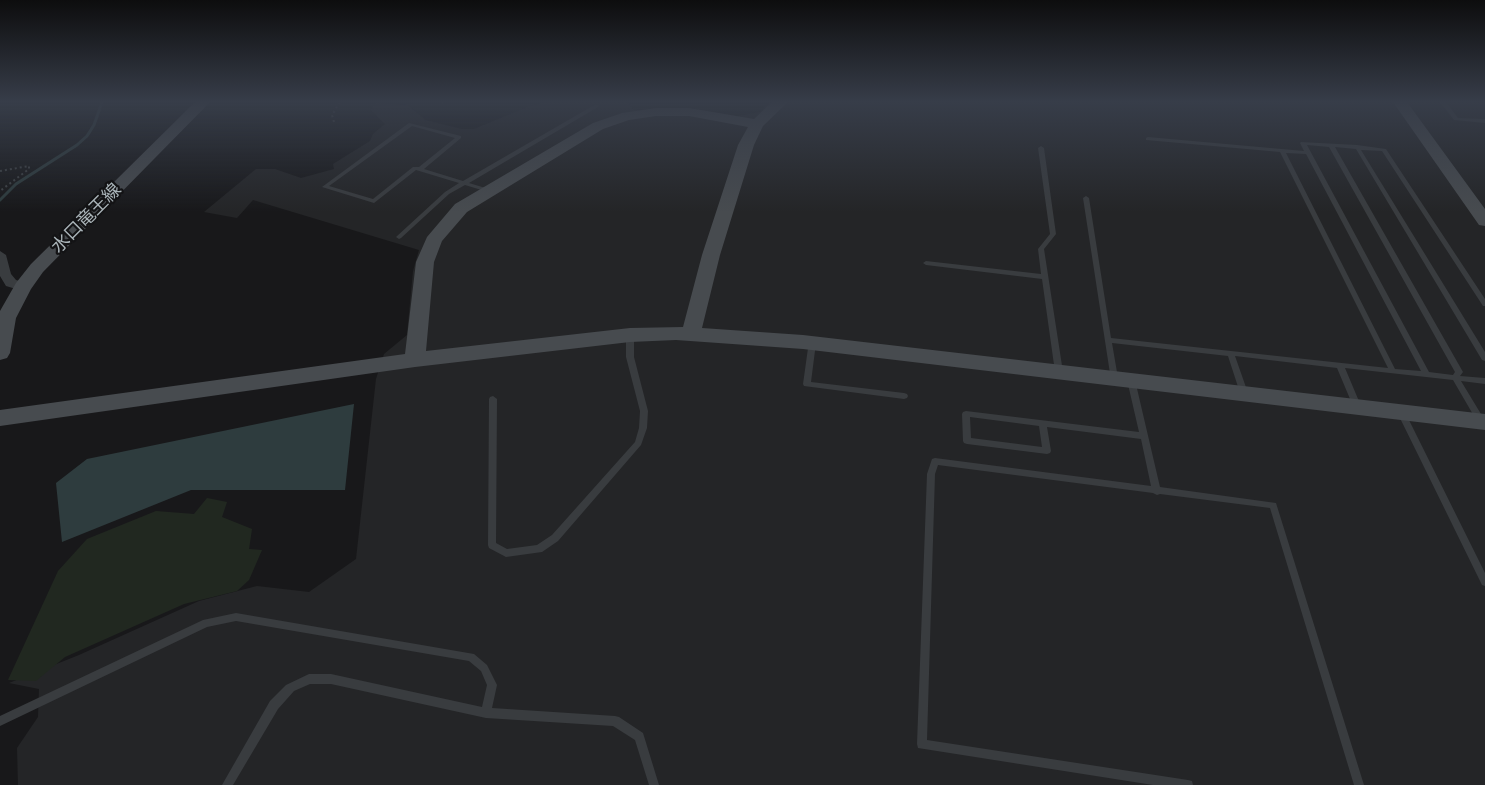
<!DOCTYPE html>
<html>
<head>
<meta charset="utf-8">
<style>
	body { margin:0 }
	canvas { display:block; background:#18181a }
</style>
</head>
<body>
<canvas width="1485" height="785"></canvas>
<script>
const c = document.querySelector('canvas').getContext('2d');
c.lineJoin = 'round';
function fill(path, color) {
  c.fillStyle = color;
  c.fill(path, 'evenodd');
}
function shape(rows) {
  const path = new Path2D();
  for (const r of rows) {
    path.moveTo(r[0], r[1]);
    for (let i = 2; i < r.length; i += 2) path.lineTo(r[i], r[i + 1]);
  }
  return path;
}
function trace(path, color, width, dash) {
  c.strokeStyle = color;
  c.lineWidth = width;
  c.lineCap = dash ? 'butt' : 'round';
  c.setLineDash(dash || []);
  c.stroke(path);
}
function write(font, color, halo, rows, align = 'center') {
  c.font = font + ' Barlow,"Noto Sans JP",sans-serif';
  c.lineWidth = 4.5;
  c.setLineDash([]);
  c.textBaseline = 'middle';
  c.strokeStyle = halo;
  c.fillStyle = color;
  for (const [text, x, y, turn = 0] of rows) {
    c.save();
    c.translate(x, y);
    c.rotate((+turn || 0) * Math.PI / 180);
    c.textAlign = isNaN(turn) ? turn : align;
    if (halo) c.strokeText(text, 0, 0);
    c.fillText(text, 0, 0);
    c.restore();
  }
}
const built = shape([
	[545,102,628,102,633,110,689,108,737,116,760,112,770,102,1485,102,1485,785,18,785,17,748,38,717,39,689,9,683,79,655,199,601,257,586,309,592,356,559,376,379,384,354,407,335,413,271,419,250,253,200,237,218,204,212,256,169,275,169,301,178,334,169,333,164,370,141,373,134,385,124,371,110,376,103,408,105,425,120,462,129,474,129,530,106]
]);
const green = shape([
	[207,498,227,502,222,517,252,529,249,549,262,550,249,580,237,591,184,604,65,657,36,681,8,680,58,571,87,539,156,511,194,514]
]);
const water = shape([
	[354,404,345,490,191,490,62,542,56,483,87,459]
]);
const stream = shape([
	[0,200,16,184,77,145,87,136,94,125,102,102]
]);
const path = shape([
	[441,102,443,103],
	[334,122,332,115,340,102],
	[0,171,29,166,29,169,0,191]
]);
const lane = shape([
	[1440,102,1446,102,1458,118,1485,119,1485,123,1454,120,1440,102],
	[596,104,599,106,598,107,469,183,492,190,492,192,488,192,465,185,449,194,401,238,399,239,396,237,445,192,459,183,416,170,374,203,322,187,409,123,461,136,461,138,424,169,463,181,596,104],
	[412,126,455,138,419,167,413,167,373,199,329,186,412,126],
	[1148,137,1304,151,1300,143,1301,142,1357,145,1386,149,1485,299,1485,306,1483,306,1382,151,1361,150,1485,352,1485,361,1482,360,1356,149,1335,147,1463,372,1460,376,1485,378,1485,384,1461,381,1484,419,1485,421,1484,423,1478,423,1453,380,1345,368,1361,406,1360,408,1357,409,1354,408,1353,406,1337,368,1235,356,1248,393,1244,396,1240,393,1228,356,1112,343,1118,378,1117,380,1111,380,1083,198,1086,196,1089,198,1111,338,1388,368,1280,152,1146,140,1146,138,1148,137],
	[1307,145,1329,147,1455,372,1453,375,1429,372,1307,145],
	[1286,153,1306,154,1421,371,1395,369,1286,153],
	[1041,146,1044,148,1056,234,1044,249,1063,372,1059,375,1055,372,1042,279,926,265,923,263,926,261,1041,274,1038,249,1050,234,1038,148,1041,146],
	[628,333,630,333,634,335,634,357,648,411,647,428,641,445,558,541,542,552,506,557,489,548,488,545,489,399,490,397,493,396,497,399,496,543,507,549,537,545,552,535,635,442,639,428,640,411,626,357,626,335,628,333],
	[809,341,815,341,816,343,811,382,904,393,907,394,908,396,907,398,904,399,804,386,803,384,809,341],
	[1131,377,1135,380,1160,487,1276,503,1364,785,1354,785,1270,508,1160,494,1157,495,1153,493,938,465,935,474,927,740,1188,780,1192,781,1193,785,1153,785,918,748,917,744,927,474,932,459,935,458,1151,486,1141,439,1047,427,1051,451,1050,453,1047,454,967,444,964,443,963,441,962,414,963,412,966,411,1139,432,1127,380,1131,377],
	[970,417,1039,426,1042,447,971,438,970,417],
	[1401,409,1404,410,1405,412,1485,573,1485,586,1482,585,1397,412,1398,410,1401,409],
	[236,613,474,654,487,665,497,685,492,708,615,716,619,717,643,733,659,785,649,785,635,740,613,726,486,718,331,684,310,684,294,691,278,709,233,785,222,785,270,701,286,685,309,674,331,674,482,707,487,685,481,671,469,661,236,621,207,627,0,726,0,716,203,620,236,613]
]);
const street = shape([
	[0,251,6,255,11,274,16,280,28,284,30,287,28,290,23,291,6,286,0,276,0,251]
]);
const secondary = shape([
	[195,102,210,102,43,272,31,289,16,318,10,353,7,358,0,360,0,311,16,283,31,264,195,102],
	[772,102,788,102,763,126,754,145,720,255,702,328,803,335,1485,414,1485,430,803,349,676,340,630,342,415,367,0,426,0,410,405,354,416,262,427,237,455,204,593,123,622,113,656,108,689,108,754,119,772,102],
	[656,116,689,116,748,127,738,145,702,255,683,327,630,328,426,351,434,262,442,241,467,212,603,129,629,120,656,116],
	[1393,102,1407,102,1485,209,1485,226,1479,225,1393,102]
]);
const streetNames = [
	["水口竜王線",86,218,-45]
];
fill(built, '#242527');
fill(green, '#212820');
fill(water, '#2e3c3e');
trace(stream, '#2e3c3e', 3);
trace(path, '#3f4346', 2, [2, 3]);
fill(lane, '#393c3f');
fill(street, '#393c3f');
fill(secondary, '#474b4f');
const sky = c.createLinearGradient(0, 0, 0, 212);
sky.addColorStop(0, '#0d0d0e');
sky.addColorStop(0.48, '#373d49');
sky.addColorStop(1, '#373d4900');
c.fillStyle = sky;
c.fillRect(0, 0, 1485, 212);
write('18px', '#aab4b9', '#131315', streetNames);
</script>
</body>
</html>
